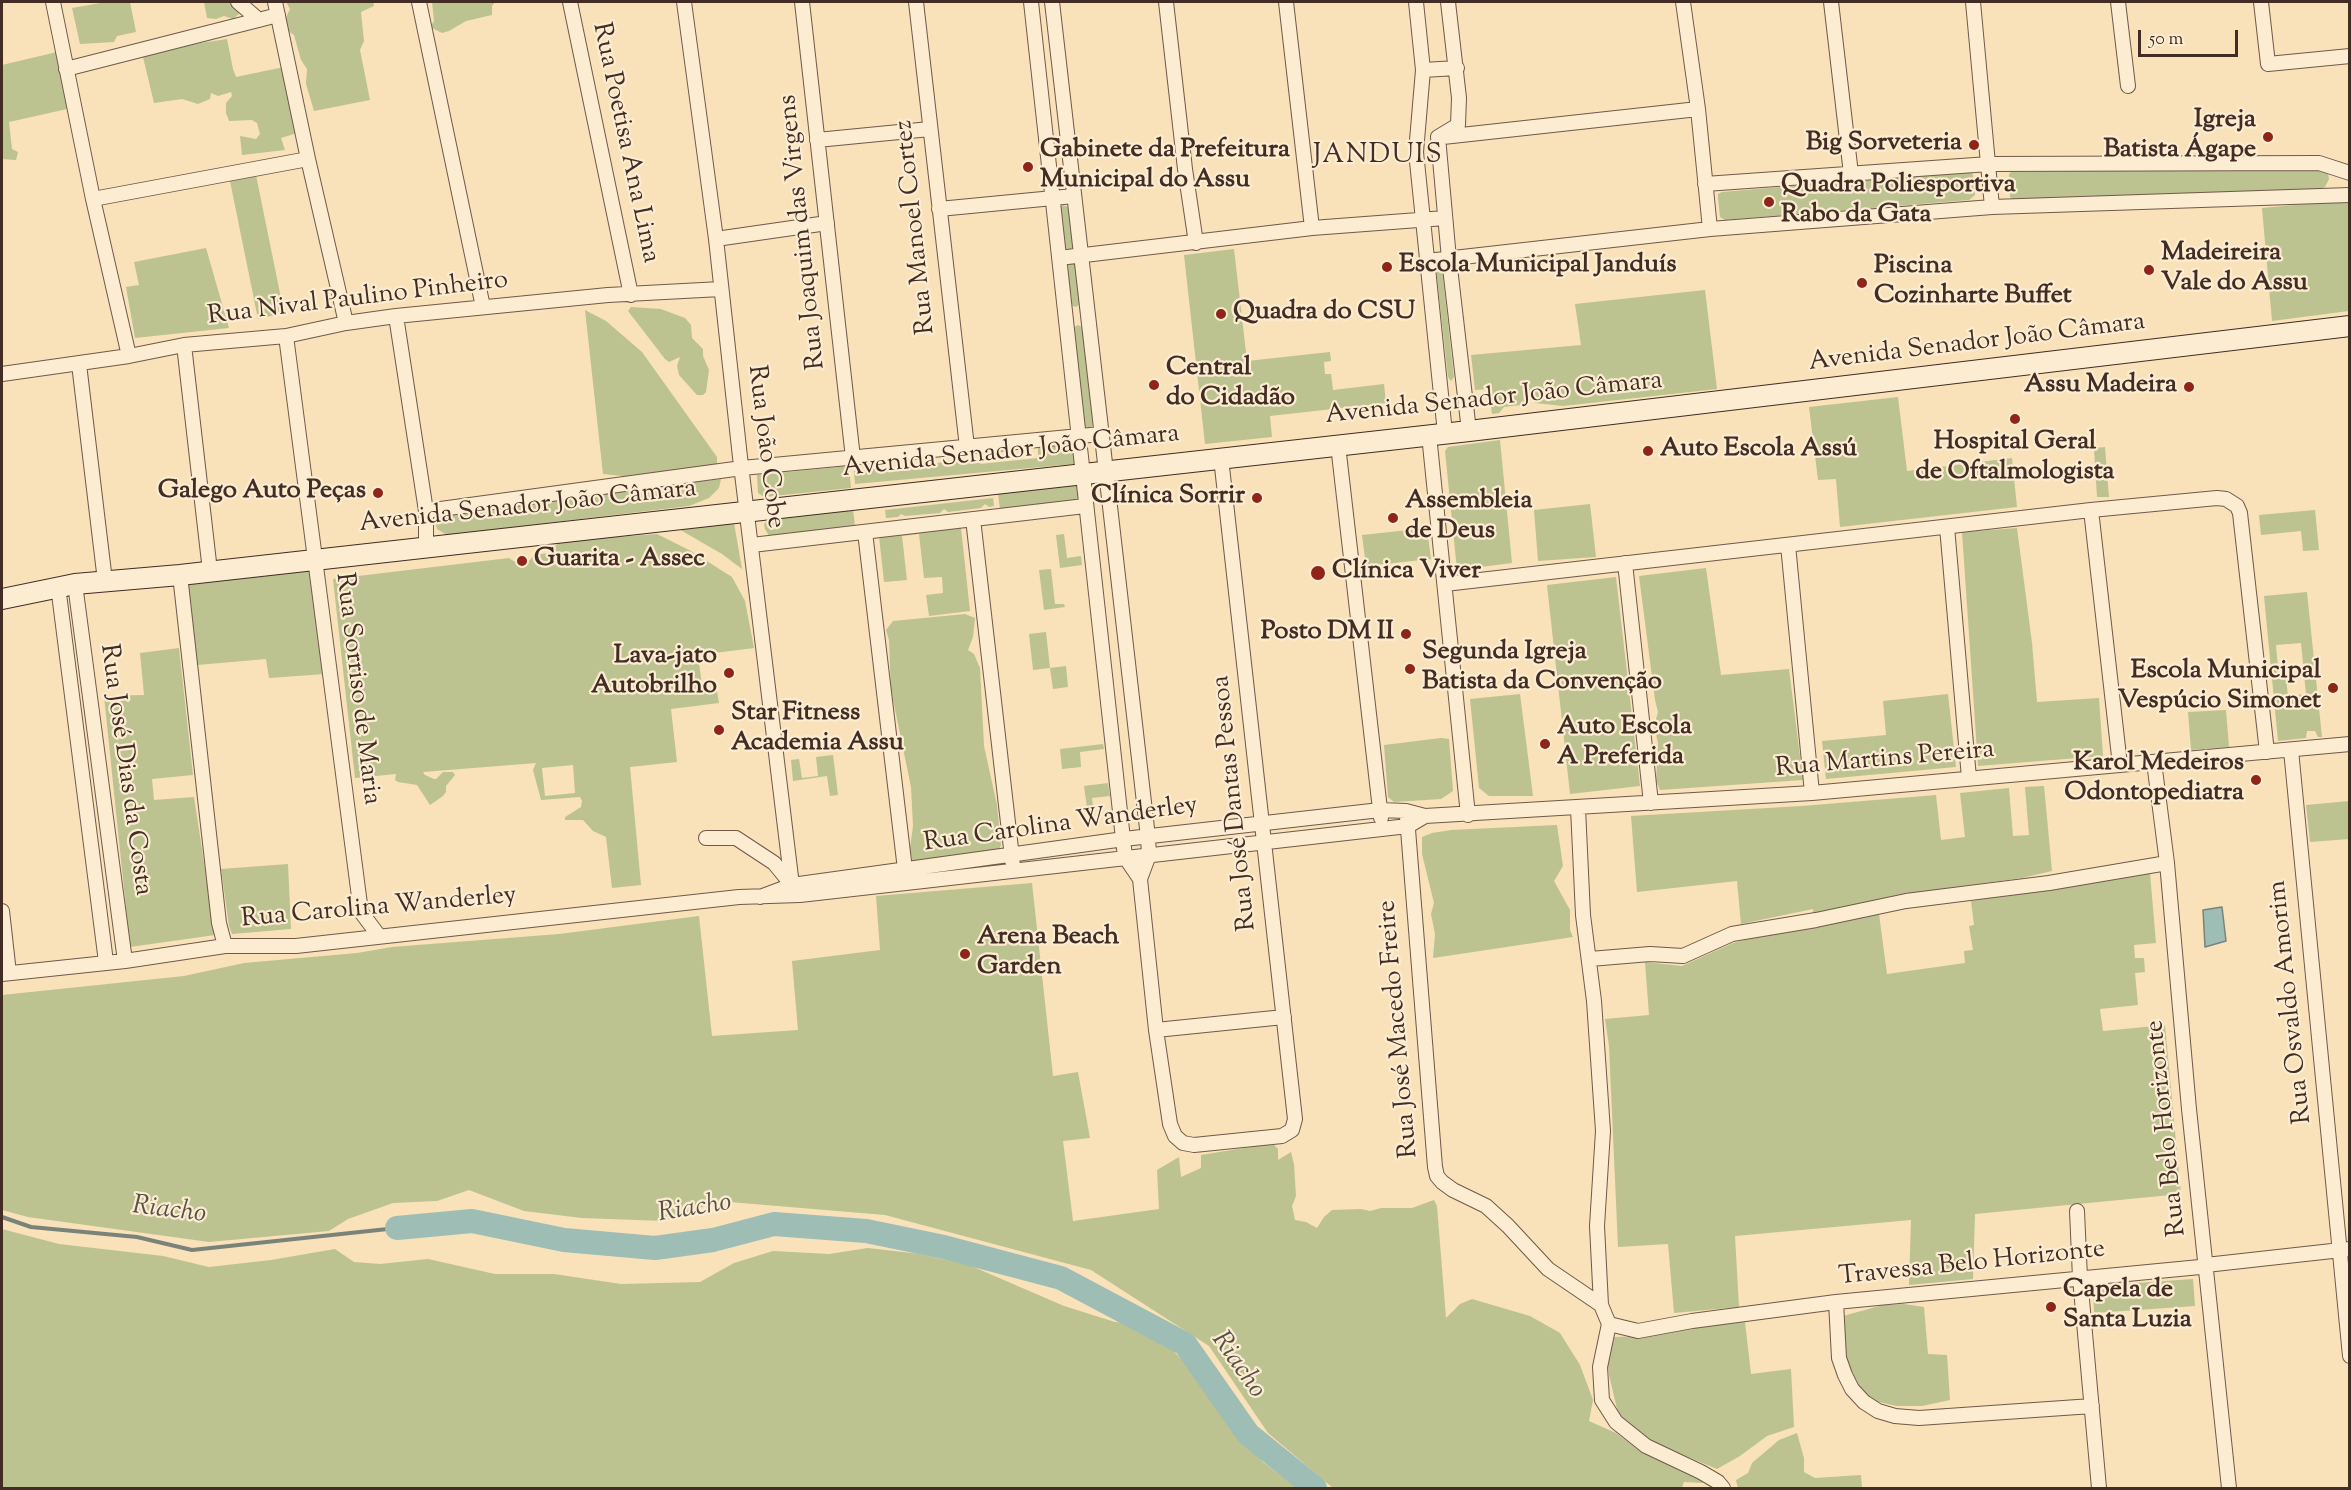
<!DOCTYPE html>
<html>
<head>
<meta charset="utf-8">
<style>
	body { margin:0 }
	#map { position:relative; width:2351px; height:1490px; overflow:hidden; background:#f9e1b9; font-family:"Sorts Mill Goudy",serif }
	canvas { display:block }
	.frame { position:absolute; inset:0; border:3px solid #422c24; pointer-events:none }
	.scale { position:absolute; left:2138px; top:30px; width:100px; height:27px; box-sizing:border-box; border:3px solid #422c24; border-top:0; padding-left:8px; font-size:18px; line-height:21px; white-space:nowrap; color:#422c24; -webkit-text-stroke:4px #fbecd2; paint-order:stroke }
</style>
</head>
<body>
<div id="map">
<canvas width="2351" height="1490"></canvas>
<div class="frame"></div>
<div class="scale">50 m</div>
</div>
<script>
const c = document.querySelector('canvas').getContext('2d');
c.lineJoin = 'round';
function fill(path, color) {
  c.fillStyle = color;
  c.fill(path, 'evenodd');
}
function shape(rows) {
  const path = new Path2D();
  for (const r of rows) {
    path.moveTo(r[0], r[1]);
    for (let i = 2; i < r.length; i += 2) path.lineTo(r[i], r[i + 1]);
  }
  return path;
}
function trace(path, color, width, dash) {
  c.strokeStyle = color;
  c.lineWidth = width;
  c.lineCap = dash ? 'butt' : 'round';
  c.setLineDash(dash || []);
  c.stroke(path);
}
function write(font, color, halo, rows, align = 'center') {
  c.font = font + ' "Sorts Mill Goudy",serif';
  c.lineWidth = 4.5;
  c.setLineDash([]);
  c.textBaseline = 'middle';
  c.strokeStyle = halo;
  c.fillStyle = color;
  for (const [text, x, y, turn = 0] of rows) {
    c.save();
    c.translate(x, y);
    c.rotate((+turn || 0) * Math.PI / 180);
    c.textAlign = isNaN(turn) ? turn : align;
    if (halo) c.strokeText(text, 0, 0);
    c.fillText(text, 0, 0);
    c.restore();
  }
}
const green = shape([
	[106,2,130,2,136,32,117,36,114,42,80,44,72,8],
	[204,2,229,2,238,4,241,12,233,19,224,16,216,19,207,18],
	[286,2,373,2,374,6,361,12,364,41,360,50,370,100,314,111,306,84,307,69,301,60,294,35,285,29,283,24,290,9],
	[432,2,495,2,492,6,492,15,466,21,449,31,442,33,430,27,434,21],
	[227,39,233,69,236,77,284,67,297,133,281,138,285,150,242,155,240,136,256,139,260,134,257,123,252,120,229,121,226,113,226,103,232,96,231,92,218,96,211,93,210,99,198,104,182,99,154,103,143,57,170,49,177,44,194,44],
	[57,52,67,109,9,122,12,149,18,152,16,160,2,159,2,65],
	[2312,168,2322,168,2328,173,2329,179,2325,187,2316,190,2012,199,2010,197,2009,174,2011,172],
	[1968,171,1972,172,1973,175,1975,195,1969,200,1725,220,1720,217,1718,198,1718,194,1722,192],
	[256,175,284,313,258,319,230,181],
	[2347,200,2349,202,2349,311,2272,321,2262,208],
	[1062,205,1069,207,1080,304,1076,307,1070,305,1060,208],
	[206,248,229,328,135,338,126,287,139,285,134,262],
	[1234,249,1247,361,1330,352,1331,361,1324,362,1325,374,1331,374,1333,390,1384,384,1386,403,1270,416,1272,437,1205,444,1184,255],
	[1440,267,1442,268,1454,377,1451,381,1448,377,1436,269],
	[1705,290,1717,389,1563,406,1535,403,1532,400,1524,401,1521,405,1504,407,1499,413,1492,414,1489,389,1475,390,1471,355,1581,345,1575,304],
	[631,307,661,309,685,318,691,325,692,338,703,349,703,356,709,370,706,392,703,395,697,395,679,375,677,366,680,357,669,362,665,359,628,311],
	[585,310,606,321,642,352,717,457,717,465,632,477,603,474],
	[1078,325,1082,327,1093,425,1089,428,1084,426,1073,328],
	[1898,397,1907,471,2012,458,2017,507,1840,527,1836,479,1818,480,1809,407],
	[1500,440,1512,563,1457,570,1445,451,1448,447],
	[1073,444,1074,464,855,484,854,471,864,470,869,473,872,469,890,467,894,470,898,467,920,464,924,467,927,464,955,461,960,464,963,461,979,459,980,464,1038,458,1038,448],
	[2105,447,2109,497,2097,497,2094,448],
	[849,466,851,488,764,497,758,493,757,475],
	[721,479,719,488,709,498,689,506,447,535,437,529,435,521,440,517,576,496],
	[1077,485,1080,500,1000,510,998,493],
	[993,498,994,506,989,507,985,504,981,508,948,512,944,509,940,513,905,516,901,514,898,517,886,518,885,510],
	[1590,504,1596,557,1538,561,1534,510],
	[853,509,855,526,769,536,765,529,764,524,769,519],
	[2315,510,2319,550,2303,551,2301,531,2261,535,2259,515],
	[734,523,742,569,722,554,677,528],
	[961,528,970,611,929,616,926,595,943,593,942,577,924,578,919,534,902,536,907,580,884,582,879,536],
	[1427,528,1431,559,1366,566,1362,535],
	[2017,528,2032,643,2037,702,2099,698,2103,756,1978,766,1962,532],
	[657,534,691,551,732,577,745,601,754,648,698,655,703,693,717,691,719,703,671,709,677,762,630,767,641,885,612,888,606,837,593,831,583,820,565,820,565,817,581,807,582,801,580,797,541,800,533,770,536,763,423,772,425,775,434,779,436,779,443,772,453,772,455,775,446,786,446,792,443,796,430,805,417,785,398,782,395,780,396,774,355,778,333,579,509,558,515,562,524,558,524,561,527,561,530,560,534,555,549,553,560,541],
	[573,765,575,793,545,796,542,768],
	[1064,534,1067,558,1081,556,1082,565,1060,568,1056,535],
	[1706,568,1721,675,1789,669,1803,780,1660,790,1656,780,1658,743,1654,726,1658,712,1655,700,1639,576],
	[1051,569,1055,604,1064,604,1065,607,1044,610,1039,570],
	[310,571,325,674,269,678,266,659,197,665,195,644,187,610,185,585],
	[1616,577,1640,786,1570,794,1547,585],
	[2307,592,2322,737,2318,737,2315,731,2307,731,2306,738,2278,741,2264,596],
	[2301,643,2306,694,2288,696,2286,678,2279,679,2276,645],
	[965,614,975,618,973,637,968,650,974,654,980,668,984,746,997,805,1001,845,999,850,926,860,912,860,910,848,913,826,911,787,891,690,889,640,886,630,893,621],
	[1046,632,1050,668,1066,666,1068,687,1053,689,1050,668,1033,670,1029,634],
	[179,648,193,775,152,779,154,800,194,797,215,935,130,947,104,696,144,695,140,653],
	[1520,694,1533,796,1489,796,1479,788,1470,699],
	[1948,694,1956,767,1826,779,1822,741,1886,735,1883,701],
	[2226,710,2229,747,2191,750,2188,712],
	[1441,738,1449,739,1453,791,1441,799,1394,802,1388,797,1384,745],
	[1103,744,1104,749,1080,752,1081,767,1062,769,1060,749],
	[833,755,838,795,830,796,827,776,793,781,791,760,799,759,802,778,818,776,816,757],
	[1108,783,1110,796,1092,798,1094,815,1088,815,1084,786],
	[2044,786,2052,871,2022,878,1897,895,1813,915,1813,909,1741,924,1737,881,1637,892,1631,816,1802,806,1936,795,1941,840,1965,837,1960,793,2009,788,2013,836,2029,835,2025,787],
	[2349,801,2349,839,2310,842,2306,805],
	[1557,825,1563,866,1554,881,1570,910,1570,930,1573,937,1433,958,1435,934,1431,914,1434,903,1422,854,1422,837,1432,833,1451,830],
	[288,864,291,929,232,934,229,926,221,869],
	[2150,873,2156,943,2134,945,2135,958,2144,958,2145,972,2135,973,2138,1005,2100,1009,2103,1031,2165,1025,2181,1194,1975,1214,1973,1279,1909,1285,1911,1220,1735,1236,1739,1307,1674,1313,1668,1244,1618,1247,1609,1046,1605,1019,1649,1015,1645,962,1682,966,1733,943,1756,937,1879,914,1887,974,1965,963,1964,951,1973,950,1969,926,1974,925,1971,901],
	[1032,883,1053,1076,1078,1072,1090,1138,1063,1141,1073,1221,1159,1209,1157,1170,1179,1157,1181,1177,1201,1168,1201,1155,1262,1145,1274,1145,1278,1149,1278,1160,1291,1152,1294,1164,1296,1196,1292,1206,1295,1220,1306,1222,1317,1228,1324,1217,1332,1210,1361,1209,1370,1211,1381,1208,1412,1208,1434,1200,1437,1206,1446,1318,1460,1304,1472,1299,1530,1316,1560,1333,1580,1365,1593,1400,1589,1421,1616,1433,1637,1449,1698,1477,1703,1483,1684,1482,1682,1488,1333,1488,1268,1433,1209,1346,1091,1270,885,1215,718,1201,664,1221,582,1218,524,1211,469,1190,437,1201,393,1203,348,1219,329,1231,209,1242,28,1217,2,1210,2,995,184,976,244,963,357,953,392,947,559,934,699,916,712,1036,798,1030,792,961,880,950,876,896],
	[2,1229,59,1244,163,1256,209,1267,271,1260,335,1249,354,1262,380,1264,428,1259,495,1274,554,1274,621,1284,700,1282,734,1263,773,1251,829,1254,868,1248,920,1254,969,1265,1064,1306,1115,1322,1126,1323,1171,1348,1190,1369,1226,1419,1263,1462,1297,1488,2,1488],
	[2193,1279,2195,1306,2094,1313,2093,1286],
	[1904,1304,1924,1307,1928,1354,1947,1355,1950,1400,1922,1406,1897,1406,1874,1401,1861,1393,1843,1359,1843,1316,1883,1305],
	[1745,1322,1751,1374,1791,1369,1794,1427,1767,1436,1740,1456,1717,1469,1645,1439,1618,1413,1609,1375,1607,1357,1613,1337,1646,1336,1670,1330],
	[1797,1433,1804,1458,1804,1472,1815,1478,1861,1475,1862,1488,1738,1488,1736,1480,1748,1473,1752,1463,1779,1440]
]);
const water = shape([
	[2222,907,2226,941,2205,947,2203,910,2222,907]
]);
const stream = shape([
	[2,1217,31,1227,137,1237,192,1250,397,1228]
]);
const river = shape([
	[397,1228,472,1221,564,1240,655,1248,713,1240,774,1224,866,1231,944,1247,1061,1278,1185,1344,1248,1434,1315,1488]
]);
const street = shape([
	[53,2,93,199,129,356],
	[238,2,259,20],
	[275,2,308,159,346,323],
	[419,2,483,307],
	[570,2,631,295],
	[684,2,716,239,740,457,792,885,797,891],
	[802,2,853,458],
	[916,2,967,447],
	[1031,2,1125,857,1140,879],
	[1052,2,1148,837,1149,855,1140,879,1156,1030,1170,1124,1175,1136,1183,1143,1194,1145,1282,1136,1292,1130,1295,1119,1221,458],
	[1166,2,1185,169,1196,243],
	[1286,2,1312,228],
	[1416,2,1423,70,1416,152,1445,433],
	[1448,2,1459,98,1458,125,1438,137,1449,259,1469,431],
	[1683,2,1698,109,1710,229],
	[1831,2,1851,174],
	[1973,2,1992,207],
	[2118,2,2128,86],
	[2261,2,2268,64,2350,56],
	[66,69,278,15],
	[1423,70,1457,68],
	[1443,137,1698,109],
	[817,140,930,129],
	[1705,184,1989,164,2319,163,2350,173],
	[93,199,308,159],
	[939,209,1074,196],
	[716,239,827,223],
	[1059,258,1312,228,1445,218],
	[1427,261,1710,229,1992,207,2350,195],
	[396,316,426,511,426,547],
	[286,336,361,912,379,936],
	[184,345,210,571],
	[79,364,105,581],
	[2,374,129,356,184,345,286,336,346,323,396,316,608,295,721,289],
	[1429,435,1468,815],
	[1338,445,1381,818],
	[2091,510,2120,765],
	[426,511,742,468,1101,434],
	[973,519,1013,866],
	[1947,527,1969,778],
	[865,532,906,878],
	[752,545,1085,506],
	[1788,545,1812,793],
	[1625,563,1651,803],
	[180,575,219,923,225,946],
	[75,584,125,961],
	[1445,584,2091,510,2217,498,2226,499,2237,506,2240,513,2267,752],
	[58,586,106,962],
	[2291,750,2350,1356],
	[2154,762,2167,863,2189,1109,2229,1488],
	[1578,808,1583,915,1594,1001,1603,1131,1597,1226,1601,1305,1609,1324,1600,1367,1602,1400,1616,1422,1646,1446,1701,1472,1718,1482,1723,1488],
	[1407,817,1435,1167,1437,1176,1442,1182,1453,1190,1486,1206,1508,1226,1548,1269,1601,1305],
	[706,838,736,838,774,863,792,885],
	[760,897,792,885,1124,839,1380,810,1406,811,1425,816,1812,793,2350,744],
	[2,911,9,973],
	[1590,959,1650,954,1683,956,1732,934,1816,920,1906,901,2049,883,2167,863],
	[2,974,125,961,225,946,296,946,739,897,800,895,1408,826,1425,816],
	[1156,1030,1284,1017],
	[2077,1211,2080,1278,2099,1488],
	[1836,1302,1839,1358,1845,1375,1852,1389,1864,1402,1878,1411,1895,1416,1919,1418,2092,1406],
	[1609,1324,1638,1331,1692,1321,1836,1302,2200,1267,2206,1265,2350,1249]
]);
const secondary = shape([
	[2,599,75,584,180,575,1469,431,2350,326]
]);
const markers = [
	[2268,137,6,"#8f2418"],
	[1974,145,6,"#8f2418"],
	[1028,167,6,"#8f2418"],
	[1769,202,6,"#8f2418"],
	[1387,267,6,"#8f2418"],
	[2149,270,6,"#8f2418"],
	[1862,283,6,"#8f2418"],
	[1221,314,6,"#8f2418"],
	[1154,385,6,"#8f2418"],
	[2189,387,6,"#8f2418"],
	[2015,419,6,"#8f2418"],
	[1648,451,6,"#8f2418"],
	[378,493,6,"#8f2418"],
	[1257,498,6,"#8f2418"],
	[1393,518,6,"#8f2418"],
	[522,561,6,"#8f2418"],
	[1318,573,8,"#8f2418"],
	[1406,634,6,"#8f2418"],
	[1410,669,6,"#8f2418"],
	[729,673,6,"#8f2418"],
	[2333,688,6,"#8f2418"],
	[719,730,6,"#8f2418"],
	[1545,744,6,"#8f2418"],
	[2256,780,6,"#8f2418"],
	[965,954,6,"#8f2418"],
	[2051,1307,6,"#8f2418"]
];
const poiNames = [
	["Igreja",2256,122,"right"],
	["Batista Ágape",2256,152,"right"],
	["Big Sorveteria",1962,145,"right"],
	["Gabinete da Prefeitura",1040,152],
	["Municipal do Assu",1040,182],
	["Quadra Poliesportiva",1781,187],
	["Rabo da Gata",1781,217],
	["Madeireira",2161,255],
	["Vale do Assu",2161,285],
	["Escola Municipal Janduís",1399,267],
	["Piscina",1874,268],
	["Cozinharte Buffet",1874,298],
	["Quadra do CSU",1233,314],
	["Central",1166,370],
	["do Cidadão",1166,400],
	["Assu Madeira",2177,387,"right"],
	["Hospital Geral",2015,444,"center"],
	["de Oftalmologista",2015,474,"center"],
	["Auto Escola Assú",1660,451],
	["Galego Auto Peças",366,493,"right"],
	["Clínica Sorrir",1245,498,"right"],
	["Assembleia",1405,503],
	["de Deus",1405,533],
	["Guarita - Assec",534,561],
	["Clínica Viver",1332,573],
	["Posto DM II",1394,634,"right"],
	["Segunda Igreja",1422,654],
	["Batista da Convenção",1422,684],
	["Lava-jato",717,658,"right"],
	["Autobrilho",717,688,"right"],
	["Escola Municipal",2321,673,"right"],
	["Vespúcio Simonet",2321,703,"right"],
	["Star Fitness",731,715],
	["Academia Assu",731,745],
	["Auto Escola",1557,729],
	["A Preferida",1557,759],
	["Karol Medeiros",2244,765,"right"],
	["Odontopediatra",2244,795,"right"],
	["Arena Beach",977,939],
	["Garden",977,969],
	["Capela de",2063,1292],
	["Santa Luzia",2063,1322]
];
const streetNames = [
	["Rua Poetisa Ana Lima",624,143,78],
	["Rua Manoel Cortez",917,227,-96],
	["Rua Joaquim das Virgens",804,232,-96],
	["Rua Nival Paulino Pinheiro",358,300,-7],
	["Avenida Senador João Câmara",1977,344,-7],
	["Avenida Senador João Câmara",1494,400,-6],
	["Rua João Cobe",764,447,83],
	["Avenida Senador João Câmara",1011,453,-6],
	["Avenida Senador João Câmara",528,508,-6],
	["Rua Sorriso de Maria",356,689,83],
	["Rua Martins Pereira",1885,761,-5],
	["Rua José Dias da Costa",124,770,82],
	["Rua José Dantas Pessoa",1236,803,-96],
	["Rua Carolina Wanderley",1061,826,-8],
	["Rua Carolina Wanderley",379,909,-5],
	["Rua Osvaldo Amorim",2292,1002,-96],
	["Rua José Macedo Freire",1400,1029,-95],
	["Rua Belo Horizonte",2168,1128,-96],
	["Travessa Belo Horizonte",1972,1265,-6]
];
const neighbourhoodNames = [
	["JANDUIS",1378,157]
];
const waterNames = [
	["Riacho",695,1210,-9],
	["Riacho",169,1212,7],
	["Riacho",1237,1366,55]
];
fill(green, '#bcc390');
fill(water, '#9ebdb4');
trace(water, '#79837a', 1.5);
trace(stream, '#79837a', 4);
trace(river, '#9ebdb4', 24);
trace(street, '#705949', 16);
trace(secondary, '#422c24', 22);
trace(street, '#fbecd2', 14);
trace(secondary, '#fbecd2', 20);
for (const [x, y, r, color] of markers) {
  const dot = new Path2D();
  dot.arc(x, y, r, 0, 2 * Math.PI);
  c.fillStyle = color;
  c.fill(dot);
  trace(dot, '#fbecd2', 2);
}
write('bold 26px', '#422c24', '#fbecd2', poiNames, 'left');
write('26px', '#422c24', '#fbecd2', streetNames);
c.letterSpacing = '1.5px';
write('27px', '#422c24', '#fbecd2', neighbourhoodNames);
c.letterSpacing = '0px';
write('italic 27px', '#595048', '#fbecd2', waterNames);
</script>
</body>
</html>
